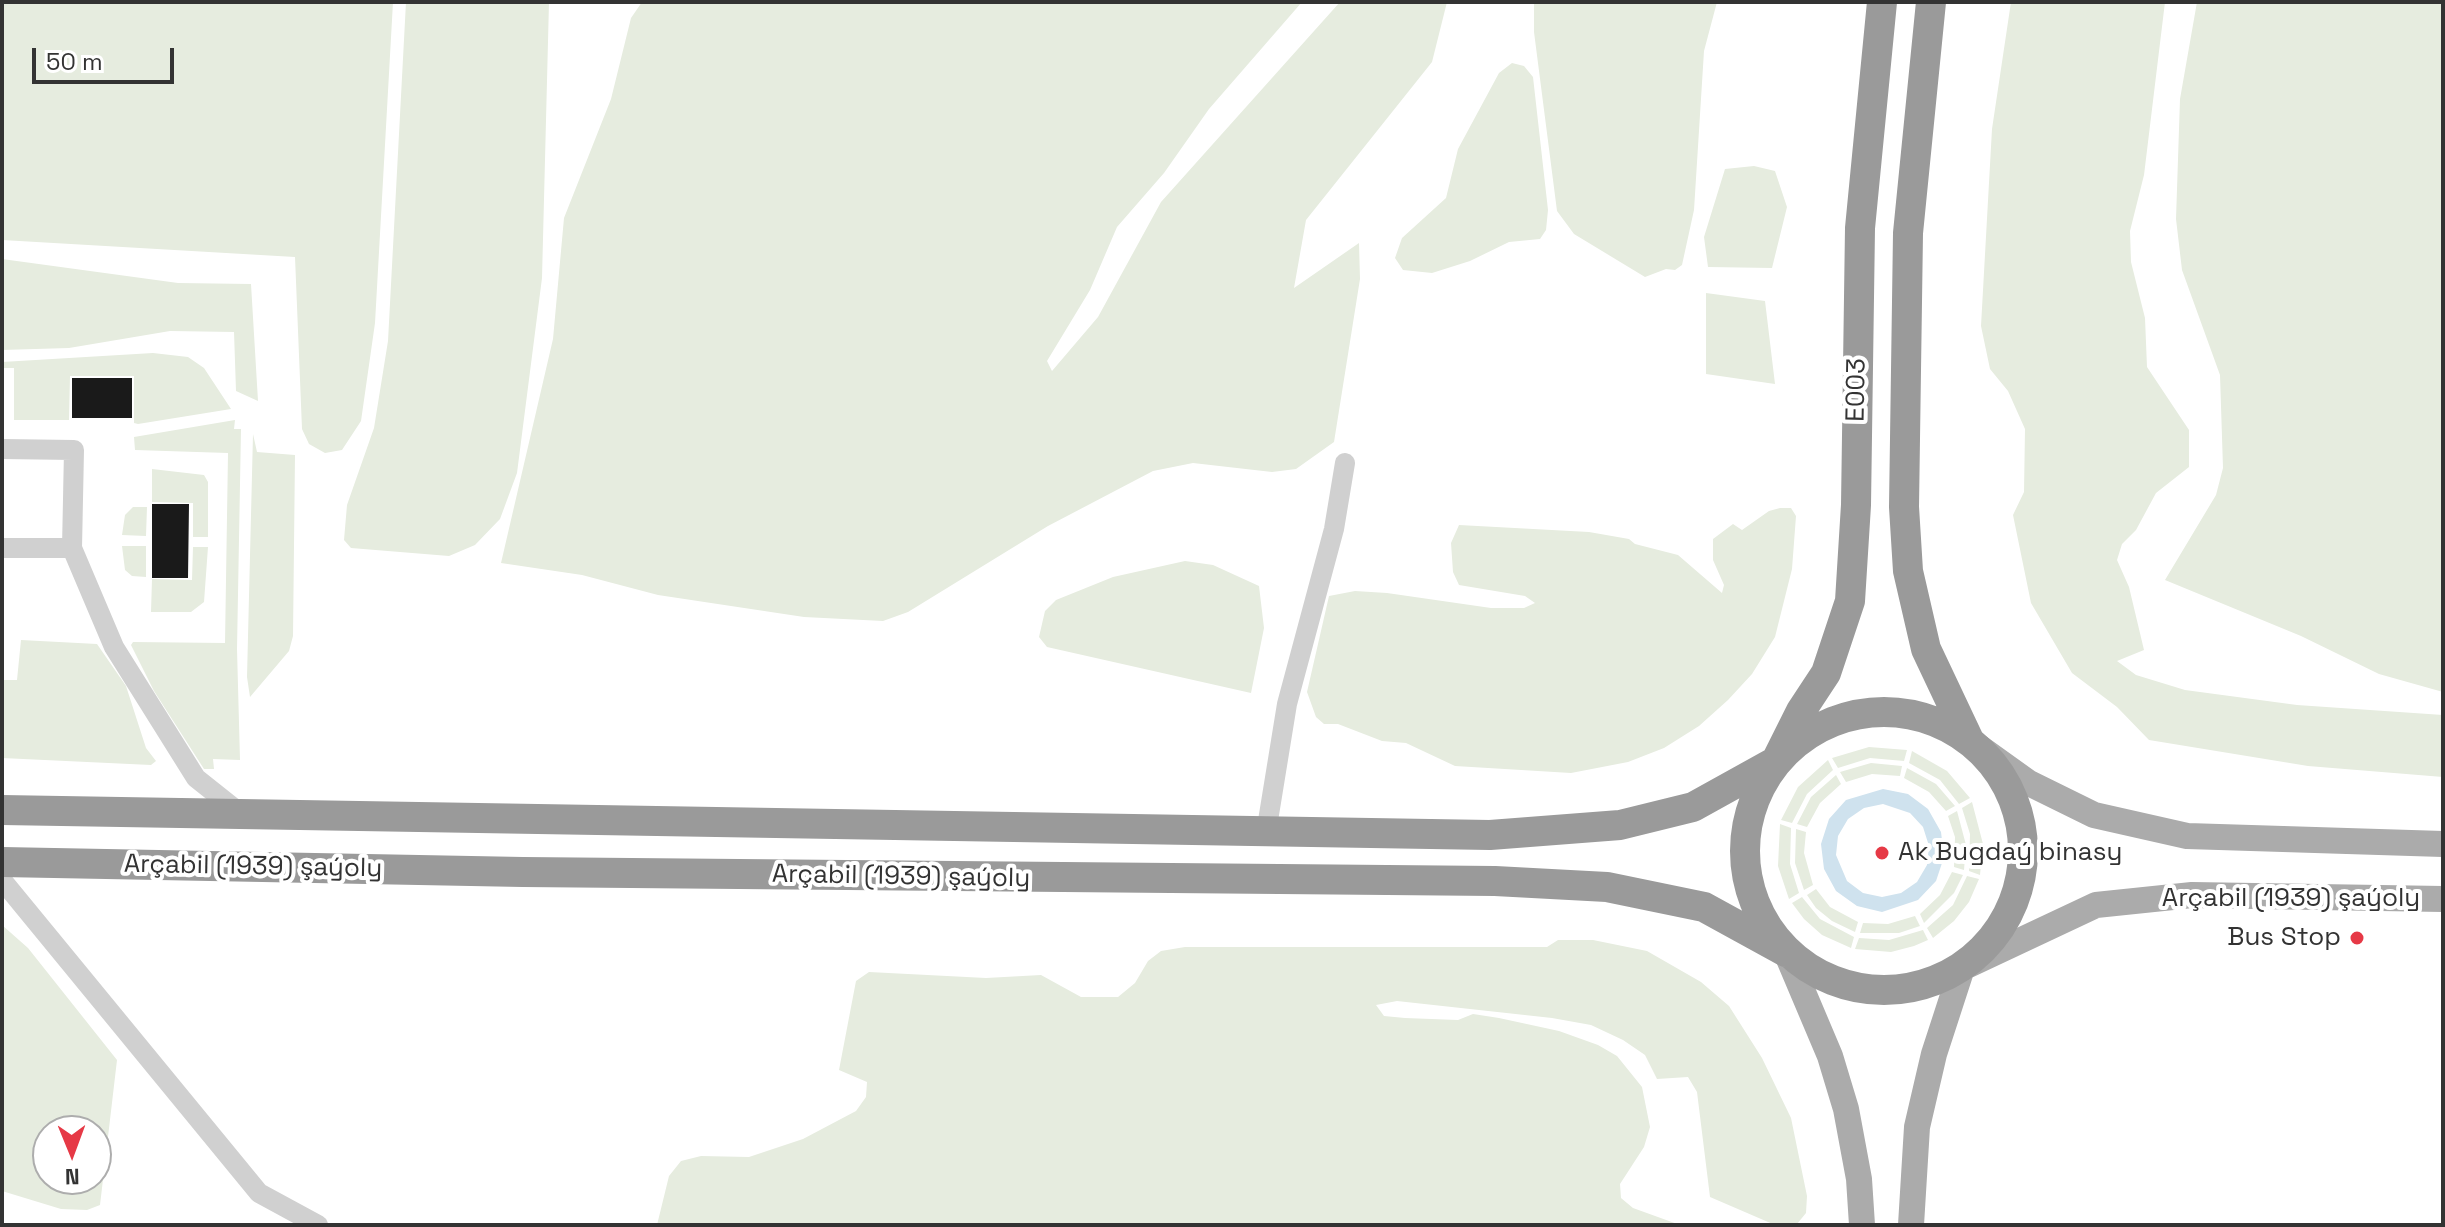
<!DOCTYPE html>
<html>
<head>
<meta charset="utf-8">
<style>
	body { margin:0 }
	#map { position:relative; width:2445px; height:1227px; overflow:hidden; background:#fff; font-family:"Space Grotesk",sans-serif }
	canvas { display:block }
	.frame { position:absolute; inset:0; border:4px solid #333; pointer-events:none }
	.north { position:absolute; left:32px; top:1115px; width:80px; height:80px; box-sizing:border-box; background:#fff; border:2px solid #adadad; border-radius:50%; rotate:179deg; font-size:22px; font-weight:700; line-height:32px; text-align:center; color:#333 }
	.north::after { content:''; display:block; margin:auto; width:28px; height:36px; background:#e63946; clip-path:polygon(50% 0,100% 100%,50% 72%,0 100%) }
	.scale { position:absolute; left:32px; top:48px; width:142px; height:36px; box-sizing:border-box; border:4px solid #333; border-top:0; padding-left:10px; font-size:24px; line-height:28px; white-space:nowrap; color:#333; -webkit-text-stroke:6px #fff; paint-order:stroke }
</style>
</head>
<body>
<div id="map">
<canvas width="2445" height="1227"></canvas>
<div class="frame"></div>
<div class="north">N</div>
<div class="scale">50 m</div>
</div>
<script>
const c = document.querySelector('canvas').getContext('2d');
c.lineJoin = 'round';
function fill(path, color) {
  c.fillStyle = color;
  c.fill(path, 'evenodd');
}
function shape(rows) {
  const path = new Path2D();
  for (const r of rows) {
    if (r.length === 3) {
      path.moveTo(r[0] + r[2], r[1]);
      path.arc(r[0], r[1], r[2], 0, 2 * Math.PI);
      continue;
    }
    path.moveTo(r[0], r[1]);
    for (let i = 2; i < r.length; i += 2) path.lineTo(r[i], r[i + 1]);
  }
  return path;
}
function trace(path, color, width, dash) {
  c.strokeStyle = color;
  c.lineWidth = width;
  c.lineCap = dash ? 'butt' : 'round';
  c.setLineDash(dash || []);
  c.stroke(path);
}
function write(font, color, halo, rows, align = 'center') {
  c.font = font + ' "Space Grotesk",sans-serif';
  c.lineWidth = 8;
  c.setLineDash([]);
  c.textBaseline = 'middle';
  c.strokeStyle = halo;
  c.fillStyle = color;
  for (const [text, x, y, turn = 0] of rows) {
    c.save();
    c.translate(x, y);
    c.rotate((+turn || 0) * Math.PI / 180);
    c.textAlign = isNaN(turn) ? turn : align;
    if (halo) c.strokeText(text, 0, 0);
    c.fillText(text, 0, 0);
    c.restore();
  }
}
const green = shape([
	[2,2,393,2,375,323,361,421,342,450,325,453,309,444,302,429,295,257,2,240],
	[406,2,549,2,542,278,517,473,500,519,475,545,449,556,351,548,344,540,347,505,374,428,388,341],
	[642,2,1302,2,1209,109,1164,173,1117,227,1090,290,1047,361,1052,371,1098,317,1161,202,1340,2,1447,2,1432,62,1306,220,1294,288,1359,243,1360,279,1334,442,1296,469,1272,472,1193,463,1153,471,1048,526,908,612,883,621,804,617,658,595,582,575,501,563,553,339,564,218,611,99,631,18],
	[1534,2,1717,2,1704,51,1694,210,1682,265,1675,270,1666,269,1645,277,1574,234,1557,211,1534,32],
	[2011,2,2165,2,2144,175,2130,231,2131,262,2145,318,2147,367,2189,430,2189,467,2156,493,2136,530,2122,544,2117,560,2129,587,2144,650,2117,661,2136,675,2185,690,2297,705,2443,715,2443,777,2308,766,2149,740,2117,707,2072,673,2031,603,2013,515,2024,492,2025,429,2008,391,1990,369,1981,326,1992,129],
	[2197,2,2443,2,2443,692,2379,674,2301,636,2165,580,2216,495,2223,468,2220,375,2182,270,2176,219,2180,99],
	[1512,63,1524,66,1533,77,1548,210,1546,230,1540,239,1509,242,1470,261,1432,273,1403,270,1395,258,1402,238,1446,198,1458,149,1499,73],
	[1754,166,1775,171,1787,207,1772,268,1708,267,1704,237,1725,169],
	[2,259,178,283,251,284,258,401,236,391,234,332,170,331,69,348,2,350],
	[1706,293,1765,301,1775,384,1706,374],
	[153,353,188,357,204,368,231,409,138,424,134,423,134,376,70,376,69,420,14,420,14,368,2,368,2,362],
	[235,420,234,429,241,429,237,649,240,760,213,759,214,769,204,769,154,691,131,645,133,642,225,643,228,453,135,450,134,437],
	[253,434,257,452,295,455,293,636,289,651,250,697,247,677],
	[152,469,204,475,208,482,208,537,193,537,193,503,152,502],
	[133,507,147,507,146,536,122,535,125,515],
	[1780,508,1791,508,1796,516,1792,569,1775,637,1752,674,1728,700,1699,726,1664,748,1628,762,1571,773,1455,766,1406,743,1382,741,1338,724,1324,724,1316,717,1307,692,1329,596,1355,591,1387,593,1491,608,1524,608,1535,603,1525,596,1459,585,1453,572,1451,543,1459,525,1589,532,1629,539,1635,544,1678,555,1722,593,1724,585,1713,560,1713,539,1733,524,1742,530,1769,511],
	[122,546,146,546,146,577,132,576,125,570],
	[193,547,208,547,204,602,191,612,151,612,152,579,192,580],
	[1185,561,1213,565,1259,586,1264,628,1251,693,1047,647,1039,637,1045,611,1056,600,1113,577],
	[21,640,97,644,126,686,146,748,156,761,151,765,2,758,2,680,17,680],
	[1869,747,1907,750,1904,761,1870,758,1838,768,1832,758],
	[1912,751,1947,771,1970,798,1959,804,1940,780,1909,763],
	[1828,760,1833,770,1807,794,1792,823,1781,820,1798,787],
	[1871,763,1902,766,1900,776,1872,774,1846,782,1840,772],
	[1907,768,1936,784,1955,806,1946,811,1929,792,1904,778],
	[1836,775,1841,784,1820,803,1807,827,1797,824,1811,797],
	[1972,802,1983,844,1980,875,1969,871,1970,834,1962,808],
	[1957,811,1966,845,1964,870,1954,867,1955,837,1948,816],
	[1780,824,1791,828,1790,864,1799,893,1789,899,1778,866],
	[1796,829,1806,832,1804,853,1813,885,1804,890,1795,863],
	[1952,872,1963,875,1954,893,1924,923,1920,914,1940,895],
	[1967,876,1979,879,1969,902,1954,921,1933,938,1927,928,1953,905],
	[1816,889,1830,907,1858,922,1855,932,1832,921,1816,908,1807,895],
	[1802,897,1820,919,1854,937,1851,948,1822,935,1804,919,1792,903],
	[1915,916,1920,926,1899,933,1860,933,1863,923,1888,924],
	[2,925,28,948,117,1060,100,1205,87,1210,61,1209,2,1191],
	[48,1131,96,1131,96,1179,48,1179],
	[1923,930,1928,940,1914,946,1891,952,1855,949,1859,938,1889,940],
	[1558,940,1593,940,1647,951,1701,982,1729,1006,1762,1058,1791,1118,1807,1196,1806,1213,1797,1224,1775,1225,1710,1197,1697,1092,1688,1077,1657,1079,1645,1055,1623,1040,1591,1025,1552,1018,1397,1001,1376,1005,1384,1016,1405,1018,1458,1020,1473,1014,1499,1018,1559,1031,1598,1045,1617,1056,1642,1087,1650,1127,1644,1147,1620,1184,1621,1198,1633,1208,1680,1225,657,1225,669,1176,681,1161,701,1156,749,1157,803,1139,856,1111,866,1097,867,1082,839,1070,856,981,869,972,986,978,1041,975,1081,997,1118,997,1135,983,1148,961,1161,951,1185,947,1547,947]
]);
const water = shape([
	[1883,789,1908,794,1928,809,1941,832,1944,857,1936,881,1918,900,1882,912,1857,906,1836,891,1824,869,1821,844,1829,819,1846,800],
	[1883,804,1910,813,1923,827,1929,846,1927,865,1917,882,1901,893,1882,897,1863,893,1847,881,1836,855,1838,836,1848,819,1864,808]
]);
const building = shape([
	[72,378,132,378,132,418,72,418],
	[152,504,189,504,188,578,152,578]
]);
const minor = shape([
	[2,449,74,450,72,548],
	[2,548,72,548,114,647,196,778,240,813],
	[1266,833,1287,704,1334,529,1345,463],
	[2,880,259,1193,318,1225]
]);
const major = shape([
	[1969,740,2029,783,2094,815,2187,836,2443,844],
	[1786,952,1830,1056,1846,1109,1859,1179,1862,1225],
	[1911,1225,1917,1127,1934,1054,1962,968,2096,905,2192,895,2443,899]
]);
const highway = shape([
	[1931,2,1908,233,1904,507,1908,571,1926,649,1969,740],
	[1884,851,139],
	[2,810,1490,835,1620,825,1693,807,1776,761,1801,711,1826,673,1850,601,1856,505,1860,228,1882,2],
	[2,862,523,872,1495,881,1607,887,1704,907,1786,952]
]);
const markers = [
	[1882,853,8,"#e63946"],
	[2357,938,8,"#e63946"]
];
const streetNames = [
	["E003",1857,390,-89],
	["Arçabil (1939) şaýoly",253,867,1],
	["Arçabil (1939) şaýoly",901,877,1],
	["Arçabil (1939) şaýoly",2291,899]
];
const poiNames = [
	["Ak Bugdaý binasy",1898,853],
	["Bus Stop",2341,938,"right"]
];
fill(green, '#e6ecdf');
fill(water, '#cfe2ee');
fill(building, '#1a1a1a');
trace(minor, '#d0d0d0', 20);
trace(major, '#ababab', 26);
trace(highway, '#9a9a9a', 30);
for (const [x, y, r, color] of markers) {
  const dot = new Path2D();
  dot.arc(x, y, r, 0, 2 * Math.PI);
  c.fillStyle = color;
  c.fill(dot);
  trace(dot, '#fff', 3);
}
write('26px', '#333', '#fff', streetNames);
write('26px', '#333', '#fff', poiNames, 'left');
</script>
</body>
</html>
